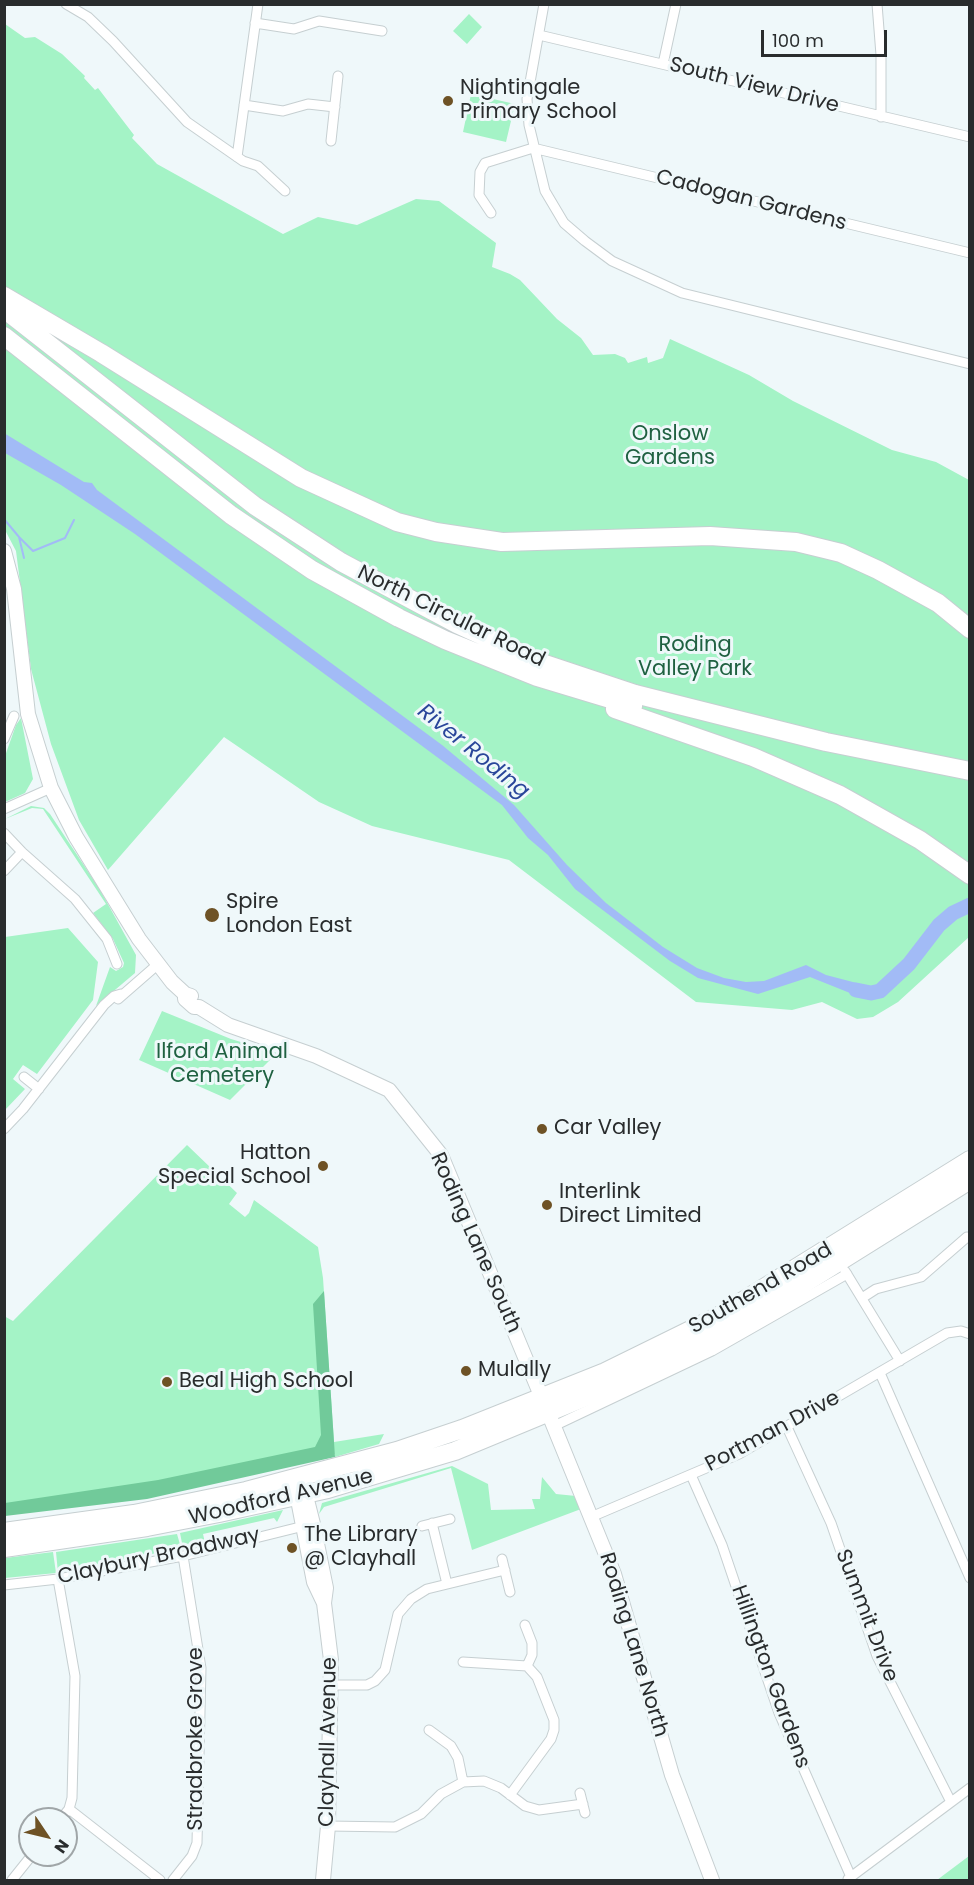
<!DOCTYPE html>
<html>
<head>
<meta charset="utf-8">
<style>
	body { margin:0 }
	#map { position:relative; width:974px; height:1885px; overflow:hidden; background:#eff8fa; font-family:Poppins,sans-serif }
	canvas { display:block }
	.frame { position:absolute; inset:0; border:6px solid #292c2d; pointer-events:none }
	.north { position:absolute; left:18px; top:1807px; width:60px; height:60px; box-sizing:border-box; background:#eff8fa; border:2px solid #a0a6a8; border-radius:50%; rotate:125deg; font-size:16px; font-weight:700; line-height:24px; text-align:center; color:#292c2d }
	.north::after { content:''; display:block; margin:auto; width:21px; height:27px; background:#6e5225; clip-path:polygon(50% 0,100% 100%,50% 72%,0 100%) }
	.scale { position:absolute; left:761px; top:30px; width:126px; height:27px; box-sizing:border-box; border:3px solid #292c2d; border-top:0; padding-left:8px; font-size:18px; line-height:21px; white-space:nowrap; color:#292c2d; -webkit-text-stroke:4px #eff8fa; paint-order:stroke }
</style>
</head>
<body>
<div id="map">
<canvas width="974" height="1885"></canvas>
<div class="frame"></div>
<div class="north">N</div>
<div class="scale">100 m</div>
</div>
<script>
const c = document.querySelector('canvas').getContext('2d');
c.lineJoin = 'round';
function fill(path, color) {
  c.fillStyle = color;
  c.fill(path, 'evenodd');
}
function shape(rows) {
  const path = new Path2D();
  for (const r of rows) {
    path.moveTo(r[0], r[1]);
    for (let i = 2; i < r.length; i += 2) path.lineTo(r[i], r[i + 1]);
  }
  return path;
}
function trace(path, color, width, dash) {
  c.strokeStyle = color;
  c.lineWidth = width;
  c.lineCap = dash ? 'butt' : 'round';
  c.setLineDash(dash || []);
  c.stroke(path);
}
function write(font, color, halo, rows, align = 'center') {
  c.font = font + ' Poppins,sans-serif';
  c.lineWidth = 6;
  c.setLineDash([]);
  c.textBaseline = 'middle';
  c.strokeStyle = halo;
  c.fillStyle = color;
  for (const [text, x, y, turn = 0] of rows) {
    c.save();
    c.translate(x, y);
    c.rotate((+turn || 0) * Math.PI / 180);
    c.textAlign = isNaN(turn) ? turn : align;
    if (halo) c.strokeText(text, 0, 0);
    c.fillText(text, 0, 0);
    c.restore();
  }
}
const green = shape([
	[469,14,482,27,467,44,453,31],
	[5,24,25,38,35,37,62,54,85,76,84,78,95,90,98,88,134,135,132,138,157,164,283,234,318,217,357,225,416,199,439,201,496,243,492,267,510,274,520,280,557,319,581,338,593,355,615,354,625,358,628,363,647,357,648,363,663,358,670,339,749,375,793,401,892,450,936,462,969,480,969,937,898,1002,873,1017,857,1019,822,1002,792,1010,696,1002,509,860,372,826,319,802,224,737,108,870,79,820,51,744,31,669,16,551,5,530],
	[471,94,515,104,506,142,463,132],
	[21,718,33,779,25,793,5,802,5,756,16,725],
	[31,806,44,808,50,814,99,888,136,955,135,973,96,1006,110,967,116,971,123,967,124,963,113,939,93,913,106,904,43,809,32,808,5,819],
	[68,928,98,962,93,1000,37,1074,23,1065,13,1079,25,1089,5,1110,5,937],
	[162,1011,231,1039,277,1053,230,1100,139,1060],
	[187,1145,237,1193,229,1204,245,1217,249,1213,254,1200,318,1247,323,1278,334,1442,384,1434,379,1444,335,1457,335,1454,5,1507,4,1316,13,1321],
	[452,1466,488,1484,491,1510,535,1509,532,1499,540,1499,542,1477,556,1494,576,1496,581,1509,472,1550,451,1468,324,1507,319,1514,322,1503],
	[283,1510,277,1522,274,1518,203,1534,205,1543,183,1548,180,1533],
	[177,1534,181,1548,58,1573,56,1552],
	[53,1552,56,1573,5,1578,5,1558],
	[969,1856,969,1880,937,1880]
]);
const forest = shape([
	[324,1291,335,1457,147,1499,5,1516,5,1503,158,1480,315,1447,321,1435,313,1304]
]);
const water = shape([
	[4,433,84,482,92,483,97,490,442,745,514,805,567,865,606,903,663,947,697,968,724,978,746,982,764,981,806,965,826,975,872,987,881,997,860,997,810,977,758,994,698,978,670,961,575,889,548,855,528,838,502,805,135,534,61,485,5,453]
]);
const stream = shape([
	[4,519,19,537,24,558],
	[19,537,33,551,65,538,74,520]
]);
const river = shape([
	[856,990,871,993,880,991,909,964,939,925,953,913,970,905]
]);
const street = shape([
	[66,4,88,17,113,41,187,122,243,161,258,166,285,191],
	[544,4,527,99,529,125,545,191,564,223,585,241,612,261,682,293,970,364],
	[877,4,881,55,881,117],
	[255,23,294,29,319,21,382,31],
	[539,35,970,137],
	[663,64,676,4],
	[244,105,283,111,308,104,335,107],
	[331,141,338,76],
	[533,148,970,253],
	[237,157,258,4],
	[491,213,479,195,480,172,485,163,533,148],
	[4,739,14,716],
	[4,809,51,788],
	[4,833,22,852,75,899,107,939,117,964],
	[4,871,22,852],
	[118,999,157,965],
	[24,1077,39,1089],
	[4,1129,23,1109,104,1005,114,996,121,994],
	[845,1271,900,1361],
	[862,1298,876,1289,921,1277,967,1237],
	[880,1373,970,1578],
	[554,1426,712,1351,847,1274],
	[787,1427,831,1523,877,1656,951,1802],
	[691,1475,722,1545,779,1713,851,1877],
	[591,1517,739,1454,947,1333,961,1331,970,1334],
	[432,1523,447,1584],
	[422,1526,450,1519],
	[502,1559,510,1592],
	[58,1579,75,1676,72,1798,69,1809,61,1819],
	[4,1585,58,1579,183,1556,308,1525],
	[463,1662,527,1666],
	[331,1685,367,1685,375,1681,385,1670,398,1614,411,1599,427,1589,505,1570],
	[429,1730,451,1746,458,1758,463,1782],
	[580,1793,585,1813],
	[510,1795,551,1739,554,1730,554,1720,537,1677,527,1666,532,1655,532,1643,525,1625],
	[69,1809,160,1880],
	[328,1826,395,1827,421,1814,441,1794,463,1782,484,1781,501,1788,525,1806,539,1810,583,1804],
	[848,1879,970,1788],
	[12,1880,32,1855],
	[173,1880,192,1856,197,1843,201,1668,183,1556]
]);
const secondary = shape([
	[4,551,14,589,28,714,51,788,76,837,139,939,172,982,185,994,191,996],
	[185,994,185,999,194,1007,199,1007,228,1025,316,1056,389,1090,441,1155,542,1398],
	[548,1412,614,1574,672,1775,712,1880],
	[301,1494,307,1500,313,1524,326,1588,324,1603,331,1660,328,1826,323,1880],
	[300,1496,298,1500,314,1582,324,1603]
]);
const highway = shape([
	[4,296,101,353,301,478,397,522,436,532,502,542,710,536,796,542,841,553,878,570,938,603,970,629],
	[4,309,255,506,341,562,457,624,542,663,635,694,826,742,970,771],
	[4,336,231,515,312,570,399,618,445,640,537,677,633,706],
	[615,709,753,757,840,795,920,840,970,875],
	[4,1532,134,1514,246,1491,397,1451,462,1429,605,1372,719,1316,970,1160],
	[4,1548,147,1527,219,1513,328,1489,455,1451,612,1386,680,1354,768,1306,970,1180]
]);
const markers = [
	[448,101,6,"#6e5225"],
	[212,915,8,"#6e5225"],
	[542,1129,6,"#6e5225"],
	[323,1166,6,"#6e5225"],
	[547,1205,6,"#6e5225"],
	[466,1371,6,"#6e5225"],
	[167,1382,6,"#6e5225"],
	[292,1548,6,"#6e5225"]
];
const streetNames = [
	["South View Drive",754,86,14],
	["Cadogan Gardens",751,201,14],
	["North Circular Road",451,617,26],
	["Roding Lane South",475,1243,66],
	["Southend Road",761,1289,-30],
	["Portman Drive",773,1432,-28],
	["Woodford Avenue",281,1498,-13],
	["Claybury Broadway",159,1557,-12],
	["Summit Drive",866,1616,69],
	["Roding Lane North",633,1645,73],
	["Hillington Gardens",770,1677,70],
	["Stradbroke Grove",197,1739,-90],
	["Clayhall Avenue",329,1742,-89]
];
const poiNames = [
	["Nightingale",460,89],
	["Primary School",460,113],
	["Spire",226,903],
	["London East",226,927],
	["Car Valley",554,1129],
	["Hatton",311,1154,"right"],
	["Special School",311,1178,"right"],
	["Interlink",559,1193],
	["Direct Limited",559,1217],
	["Mulally",478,1371],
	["Beal High School",179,1382],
	["The Library",304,1536],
	["@ Clayhall",304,1560]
];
const parkNames = [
	["Onslow",670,435],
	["Gardens",670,459],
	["Roding",695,646],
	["Valley Park",695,670],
	["Ilford Animal",222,1053],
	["Cemetery",222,1077]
];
const waterNames = [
	["River Roding",473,752,39]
];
fill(green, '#a4f3c6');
fill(forest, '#71ca9a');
fill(water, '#a2bbf6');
trace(stream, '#a2bbf6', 2);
trace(river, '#a2bbf6', 15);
trace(street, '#c6cfd1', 11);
trace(secondary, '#c6cfd1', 16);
trace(highway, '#c6cfd1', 20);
trace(street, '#fff', 9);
trace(secondary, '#fff', 14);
trace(highway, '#fff', 18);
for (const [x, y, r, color] of markers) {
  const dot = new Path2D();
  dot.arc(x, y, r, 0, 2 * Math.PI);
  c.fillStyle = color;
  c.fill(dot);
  trace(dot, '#eff8fa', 2);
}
write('21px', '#292c2d', '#eff8fa', streetNames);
write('21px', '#292c2d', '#eff8fa', poiNames, 'left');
write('21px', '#1f6141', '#eff8fa', parkNames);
write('italic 22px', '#2a469a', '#eff8fa', waterNames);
</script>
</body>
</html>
